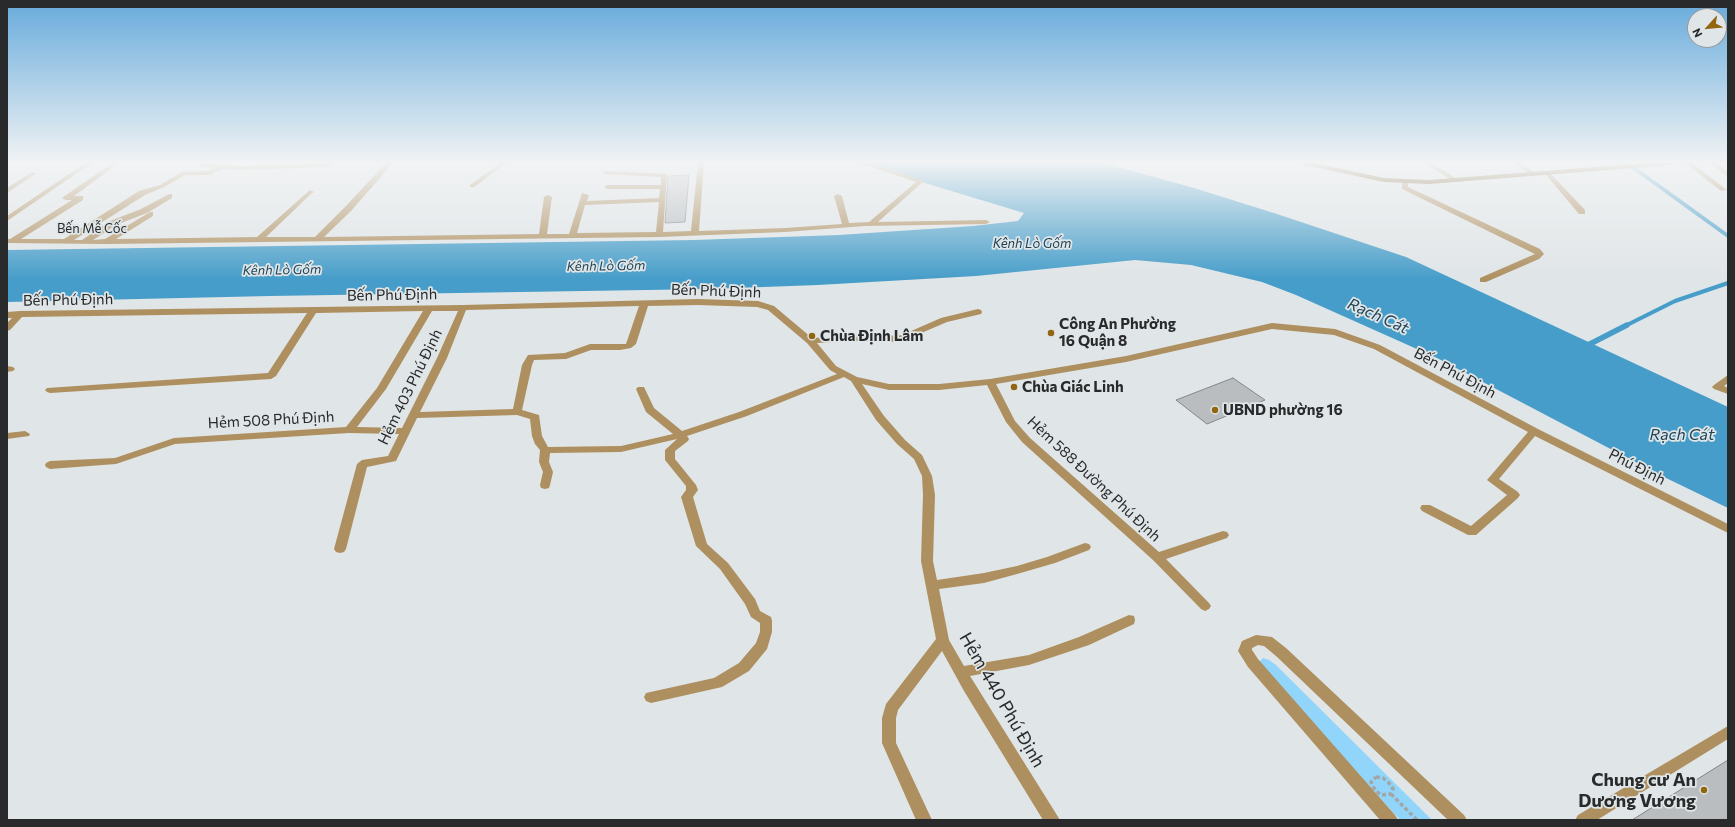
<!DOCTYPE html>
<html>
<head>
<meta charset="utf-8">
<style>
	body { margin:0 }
	#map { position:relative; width:1735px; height:827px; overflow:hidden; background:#e0e5e7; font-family:Commissioner,sans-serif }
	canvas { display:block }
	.frame { position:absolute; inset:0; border:8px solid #282a2b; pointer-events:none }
	.north { position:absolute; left:1687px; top:8px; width:40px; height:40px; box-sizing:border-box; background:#e0e5e7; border:1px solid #969a9c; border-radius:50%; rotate:243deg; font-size:11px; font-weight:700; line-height:16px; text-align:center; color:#282a2b }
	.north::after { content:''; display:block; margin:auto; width:14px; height:18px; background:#926610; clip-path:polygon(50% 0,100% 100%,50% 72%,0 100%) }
</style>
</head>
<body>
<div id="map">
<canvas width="1735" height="827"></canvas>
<div class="frame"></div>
<div class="north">N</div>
</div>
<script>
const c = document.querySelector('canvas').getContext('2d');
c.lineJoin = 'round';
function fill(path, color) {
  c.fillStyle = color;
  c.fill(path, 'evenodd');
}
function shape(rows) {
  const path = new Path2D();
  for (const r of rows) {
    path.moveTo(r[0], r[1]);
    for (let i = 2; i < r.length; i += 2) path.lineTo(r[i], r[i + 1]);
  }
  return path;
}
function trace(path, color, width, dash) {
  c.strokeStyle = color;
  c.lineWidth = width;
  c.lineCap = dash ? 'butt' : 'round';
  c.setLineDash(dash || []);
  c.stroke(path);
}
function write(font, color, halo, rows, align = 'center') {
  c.font = font + ' Commissioner,sans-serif';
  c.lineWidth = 3.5;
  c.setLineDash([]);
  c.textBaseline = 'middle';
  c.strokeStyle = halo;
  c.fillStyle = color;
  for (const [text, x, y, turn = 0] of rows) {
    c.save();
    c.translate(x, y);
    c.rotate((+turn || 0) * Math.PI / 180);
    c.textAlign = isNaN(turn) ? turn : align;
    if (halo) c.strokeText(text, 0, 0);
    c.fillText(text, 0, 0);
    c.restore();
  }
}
const green = shape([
	[1263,658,1269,660,1276,665,1432,820,1400,820,1271,678,1259,662]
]);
const water = shape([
	[859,163,1104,163,1194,188,1277,214,1406,257,1728,407,1728,508,1664,477,1437,358,1296,295,1262,282,1191,265,1135,260,976,276,818,285,709,289,270,296,7,302,7,250,694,240,839,235,973,226,1018,221,1024,213]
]);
const streamFar1 = shape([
	[1627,163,1728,236],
	[1625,326,1675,301,1728,283]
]);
const stream = shape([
	[1586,346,1627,325]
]);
const building = shape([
	[689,175,685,222,665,223,668,176,689,175],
	[1233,378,1265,400,1207,424,1176,400,1233,378],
	[1728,760,1728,820,1632,820,1728,760]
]);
const path = shape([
	[1376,777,1383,778,1389,783,1393,789,1391,794,1381,795,1375,790,1371,782,1376,777],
	[1391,794,1417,820]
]);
const minor = shape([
	[85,163,92,163,7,221,7,216,85,163],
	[112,163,119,163,74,196,83,196,83,200,21,239,64,239,139,191,160,185,182,172,208,171,213,168,200,166,200,164,202,163,240,166,331,163,327,167,240,170,221,169,210,175,185,175,164,187,145,195,74,240,82,240,110,221,141,209,169,194,172,194,172,198,147,213,116,225,93,240,105,239,150,212,153,212,153,216,116,239,257,237,310,190,314,192,312,193,266,237,315,237,345,207,386,163,393,163,351,211,324,237,539,234,544,197,548,195,552,197,547,234,569,234,582,193,589,195,587,201,659,198,660,189,607,189,604,187,607,185,661,185,661,177,604,174,604,172,606,171,667,174,663,232,691,231,698,163,704,163,699,231,785,228,842,224,834,196,838,194,842,196,849,223,869,222,916,182,860,163,870,163,924,181,878,222,986,220,990,222,986,224,865,226,785,232,659,237,106,244,7,243,7,239,10,239,72,200,66,200,62,198,112,163],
	[659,202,656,232,577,233,585,205,659,202],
	[500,163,507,163,474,187,470,187,470,185,500,163],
	[1424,163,1432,163,1460,181,1455,182,1424,163],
	[1514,163,1521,163,1538,175,1533,176,1514,163],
	[1616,163,1623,163,1627,167,1622,168,1616,163],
	[1685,163,1692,163,1727,190,1721,191,1685,163],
	[1710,163,1717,163,1728,172,1728,177,1710,163],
	[32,172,37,173,7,193,7,188,32,172],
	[1546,173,1550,173,1585,210,1585,214,1579,214,1546,175,1546,173],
	[1405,180,1408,182,1408,187,1540,249,1544,254,1539,259,1486,282,1480,282,1480,278,1535,254,1402,189,1402,182,1405,180],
	[698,299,758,301,774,306,812,338,877,334,895,336,902,335,941,318,978,309,981,310,982,312,981,314,947,322,905,340,895,342,877,340,817,343,836,366,857,377,889,384,939,384,990,379,1126,356,1272,323,1335,329,1380,345,1538,429,1728,524,1728,533,1535,436,1499,479,1518,492,1520,495,1518,498,1476,535,1468,535,1422,511,1420,508,1422,505,1430,505,1471,526,1507,495,1487,480,1528,432,1374,349,1334,335,1272,329,1126,362,996,384,1015,421,1030,438,1159,552,1223,531,1227,532,1229,535,1227,538,1166,559,1209,603,1211,606,1209,609,1205,611,1201,609,1153,560,1022,442,1006,422,987,385,939,390,889,390,862,384,884,416,905,440,922,455,932,476,935,495,933,561,937,580,984,573,1017,566,1047,557,1085,543,1089,544,1091,547,1089,550,1055,563,1017,574,984,583,939,589,949,640,964,666,1029,655,1079,637,1129,615,1134,616,1135,620,1134,624,1089,645,1029,665,970,676,1060,820,1043,820,964,691,942,651,898,710,896,718,896,743,932,820,916,820,882,743,882,718,886,704,936,639,921,561,923,495,922,476,914,459,897,444,876,420,851,381,844,377,747,416,687,436,689,439,688,441,675,451,675,459,696,485,698,490,693,497,707,544,728,563,755,599,760,611,771,617,772,621,772,632,767,649,749,671,722,687,651,703,646,701,644,697,646,693,714,678,739,663,756,643,760,632,760,623,751,617,745,604,720,569,696,546,681,497,686,490,686,486,665,460,665,450,677,439,621,452,550,453,549,462,553,472,550,485,549,488,545,489,541,488,540,485,543,472,539,462,540,450,535,444,532,436,530,419,517,415,417,418,396,461,367,467,346,549,344,552,340,553,336,552,334,549,357,464,362,460,388,456,399,434,349,433,175,444,116,464,50,469,46,467,45,465,46,463,50,461,115,458,174,438,346,427,377,388,423,311,316,313,276,376,271,379,50,393,47,392,45,390,47,388,268,373,307,313,22,317,10,330,7,331,7,323,12,318,7,318,7,312,20,311,463,305,698,299],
	[698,305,757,307,768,310,807,343,830,370,837,374,739,412,682,431,654,408,644,387,638,387,636,389,646,412,673,434,621,446,548,447,542,436,539,415,522,410,532,365,534,360,566,359,591,350,620,350,631,348,636,344,648,306,698,305],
	[639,306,626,344,590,344,565,353,528,355,522,365,513,409,420,412,447,358,466,310,639,306],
	[432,311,458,311,437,358,402,428,357,427,386,389,432,311],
	[7,366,13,367,15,369,13,371,7,372,7,366],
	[1728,375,1728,383,1724,386,1728,388,1728,394,1714,389,1712,387,1714,385,1728,375],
	[25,431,30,434,29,436,7,439,7,433,25,431],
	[1256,635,1272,637,1286,648,1464,815,1467,820,1448,820,1276,656,1264,646,1258,645,1252,648,1252,650,1258,659,1395,815,1398,820,1380,820,1248,667,1238,651,1242,641,1256,635],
	[1728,726,1728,739,1597,820,1575,820,1578,815,1728,726]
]);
const major = shape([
	[1302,163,1314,163,1384,178,1429,180,1646,163,1674,163,1671,165,1429,184,1384,182,1305,165,1302,163]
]);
const markers = [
	[1051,333,4,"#926610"],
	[812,336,4,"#926610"],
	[1014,387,4,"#926610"],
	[1215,410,4,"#926610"],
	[1704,790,4,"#926610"]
];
const farStreetnames = [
	["Bến Mễ Cốc",92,229]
];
const farWaternames = [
	["Kênh Lò Gốm",1032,244],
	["Kênh Lò Gốm",606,266,-1],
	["Kênh Lò Gốm",282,270,-1]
];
const streetNames = [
	["Bến Phú Định",716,291,2],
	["Bến Phú Định",392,295,-1],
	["Bến Phú Định",68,300,-1],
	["Bến Phú Định",1455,373,28],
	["Hẻm 403 Phú Định",410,387,-64],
	["Hẻm 508 Phú Định",271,420,-3],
	["Phú Định",1637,467,27],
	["Hẻm 588 Đường Phú Định",1094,479,43]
];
const poiNames = [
	["Công An Phường",1059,324],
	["16 Quận 8",1059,341],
	["Chùa Định Lâm",820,336],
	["Chùa Giác Linh",1022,387],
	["UBND phường 16",1223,410]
];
const waterNames = [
	["Rạch Cát",1378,316,24],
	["Rạch Cát",1682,435]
];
const nearStreetnames = [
	["Hẻm 440 Phú Định",1002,700,60]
];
const nearPoinames = [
	["Chung cư An",1696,780],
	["Dương Vương",1696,801]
];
fill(green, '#92d5fb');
fill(water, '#469dc9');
trace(streamFar1, '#469dc9', 4);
trace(stream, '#469dc9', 5.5);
fill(building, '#b9bdbf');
trace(building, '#838789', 1);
trace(path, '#a2a6a7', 3.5, [4, 2.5]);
fill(minor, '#ae8f5f');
fill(major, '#6e4d11');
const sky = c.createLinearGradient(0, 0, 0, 279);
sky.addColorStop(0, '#67abdc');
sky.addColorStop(0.58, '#f1f3f4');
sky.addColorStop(1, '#f1f3f400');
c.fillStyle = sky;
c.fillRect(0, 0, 1735, 279);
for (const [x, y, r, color] of markers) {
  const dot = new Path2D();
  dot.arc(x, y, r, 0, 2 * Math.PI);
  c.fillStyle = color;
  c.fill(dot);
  trace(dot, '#e0e5e7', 1.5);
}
write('13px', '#282a2b', '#e0e5e7', farStreetnames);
write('italic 13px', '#1d4356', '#e0e5e7', farWaternames);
write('15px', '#282a2b', '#e0e5e7', streetNames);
write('bold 15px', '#282a2b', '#e0e5e7', poiNames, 'left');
write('italic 16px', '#1d4356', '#e0e5e7', waterNames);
write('18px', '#282a2b', '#e0e5e7', nearStreetnames);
write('bold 18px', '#282a2b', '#e0e5e7', nearPoinames, 'right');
</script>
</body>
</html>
